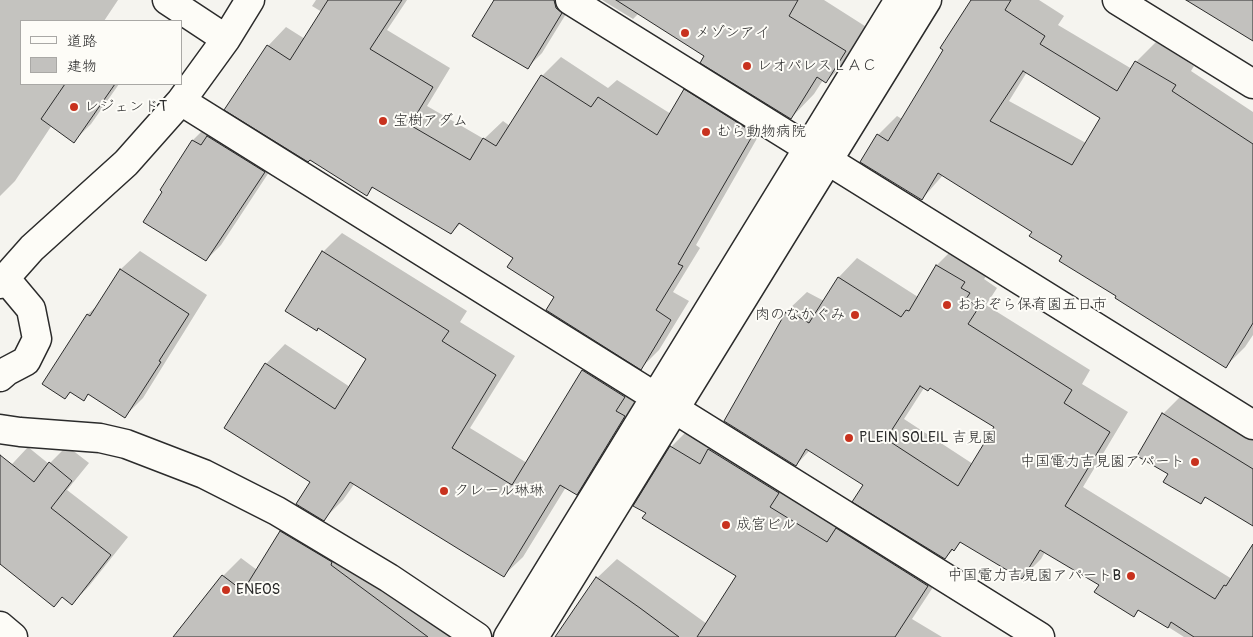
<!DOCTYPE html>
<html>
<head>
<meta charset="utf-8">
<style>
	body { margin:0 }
	#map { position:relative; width:1253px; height:637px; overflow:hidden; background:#f5f4ef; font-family:Pangolin,"Klee One",sans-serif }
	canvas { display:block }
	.legend { position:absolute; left:20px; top:20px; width:162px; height:65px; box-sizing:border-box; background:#fdfcf7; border:1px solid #a9a8a5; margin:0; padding:6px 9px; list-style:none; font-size:15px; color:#2b2b2b }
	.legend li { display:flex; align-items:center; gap:10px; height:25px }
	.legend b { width:25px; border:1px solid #a9a8a5 }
</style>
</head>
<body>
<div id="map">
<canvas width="1253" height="637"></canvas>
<ul class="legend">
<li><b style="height:6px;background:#fdfcf7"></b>道路</li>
<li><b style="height:14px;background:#c2c1be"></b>建物</li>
</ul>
</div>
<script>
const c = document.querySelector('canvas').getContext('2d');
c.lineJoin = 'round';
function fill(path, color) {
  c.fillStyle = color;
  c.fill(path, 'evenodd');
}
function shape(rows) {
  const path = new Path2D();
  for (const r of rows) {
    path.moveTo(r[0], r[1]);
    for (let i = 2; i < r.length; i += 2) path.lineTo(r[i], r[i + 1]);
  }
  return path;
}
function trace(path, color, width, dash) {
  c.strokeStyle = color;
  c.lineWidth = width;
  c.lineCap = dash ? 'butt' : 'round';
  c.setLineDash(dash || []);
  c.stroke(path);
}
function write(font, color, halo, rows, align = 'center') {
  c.font = font + ' Pangolin,"Klee One",sans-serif';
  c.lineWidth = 4;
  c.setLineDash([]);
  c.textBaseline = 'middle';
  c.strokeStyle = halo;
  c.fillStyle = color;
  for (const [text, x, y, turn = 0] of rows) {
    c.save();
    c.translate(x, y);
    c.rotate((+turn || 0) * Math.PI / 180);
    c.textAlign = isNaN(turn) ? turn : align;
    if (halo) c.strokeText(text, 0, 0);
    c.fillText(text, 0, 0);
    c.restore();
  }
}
const shadow = shape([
	[0,0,118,0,104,21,21,21,21,84,119,84,91,124,74,141,52,125,15,181,0,196],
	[316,0,407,0,387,30,450,68,427,106,484,139,503,121,510,126,542,76,561,57,608,88,617,80,671,114,685,90,703,72,771,114,696,245,700,248,673,292,689,301,659,350,641,368,556,296,515,258,461,223,451,233,374,187,366,194,268,46,286,27,305,39,322,12,312,6],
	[495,0,555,0,569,9,542,53,527,68],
	[602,0,824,0,868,28,849,58,826,82,823,80,814,94,791,118,706,56,639,13,633,19],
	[973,0,1039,0,1064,16,1058,25,1132,69,1136,62,1156,42,1194,66,1191,71,1253,112,1253,335,1245,347,1226,366,1118,296,1034,232,943,175,922,199,878,135,897,116,902,119],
	[1027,72,1102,117,1086,143,1009,101],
	[208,125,279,157,221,245,206,260,161,190,193,140],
	[342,233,467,311,460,322,515,356,470,428,527,463,583,370,602,351,644,397,596,474,576,494,566,487,523,557,503,576,355,483,343,500,324,519,311,482,266,364,285,344,350,387,368,358,323,252],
	[956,246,988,274,984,279,997,288,986,305,1090,370,1082,384,1128,412,1083,487,1232,579,1253,546,1253,637,1184,637,1140,609,1134,616,1100,585,1045,552,1041,559,1022,578,962,541,945,558,865,484,810,450,796,465,726,421,788,310,807,292,824,301,839,277,857,258,918,297,937,265],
	[930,387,996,426,973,464,904,419,924,388],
	[140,251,207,295,143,398,124,417,89,394,84,399,71,392,65,398,43,384,88,314,101,302,121,269],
	[1182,395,1253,439,1253,525,1207,496,1200,503,1169,474,1163,414],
	[691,427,947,566,912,619,942,637,557,637,597,578,617,559,707,624,738,576,635,505,671,447],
	[67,446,89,463,67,490,128,537,89,586,72,604,63,596,0,562,0,477,28,447,49,464],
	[299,514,479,637,175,637,223,576,241,558,257,570,281,532]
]);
const building = shape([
	[328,0,402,0,370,49,433,87,410,125,470,160,483,138,496,146,541,75,591,107,598,97,657,135,684,89,754,133,678,264,683,266,656,310,671,320,641,370,546,310,554,297,507,267,513,258,459,223,451,234,372,187,367,196,310,160,308,162,224,110,267,45,290,60,328,0],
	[494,0,554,0,556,8,562,13,528,69,472,36,494,0],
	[616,0,798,0,789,16,846,51,826,83,817,77,791,119,700,63,704,56,616,0],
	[971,0,1011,0,1005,10,1045,36,1040,44,1117,91,1135,61,1176,85,1172,91,1253,144,1253,323,1226,368,1115,298,1116,296,1059,261,1062,256,1029,236,1032,232,938,173,922,200,860,162,877,134,888,141,943,50,940,48,971,0],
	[1023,71,1100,118,1072,165,990,121,1023,71],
	[1186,0,1253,0,1253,41,1186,0],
	[65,84,115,84,74,143,41,119,65,84],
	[207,136,265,172,206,261,143,222,162,192,160,190,192,140,201,145,207,136],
	[322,251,449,331,442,341,496,375,452,448,512,485,582,370,625,397,616,411,625,416,577,495,560,485,504,577,350,482,324,521,296,504,310,482,224,428,265,363,335,409,366,359,318,328,317,331,285,311,322,251],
	[936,265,965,282,961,288,970,293,966,299,979,307,968,324,1072,390,1064,403,1110,432,1065,506,1215,599,1224,585,1226,586,1253,544,1253,637,1194,637,1171,622,1168,628,1138,610,1134,617,1094,592,1099,585,1040,550,1022,579,960,542,954,551,952,549,945,559,852,502,863,485,806,449,796,466,724,421,787,310,809,323,838,277,901,317,906,310,909,311,936,265],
	[920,386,928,391,930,388,994,427,958,486,886,439,920,386],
	[120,269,189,314,159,361,161,362,125,418,88,394,84,401,70,392,65,399,42,384,87,314,90,316,120,269],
	[1162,413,1253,469,1253,526,1205,497,1201,504,1163,482,1168,474,1137,456,1162,413],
	[670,446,700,464,708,449,779,493,770,507,827,542,836,528,928,586,895,637,697,637,736,576,642,518,646,513,633,506,670,446],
	[0,455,34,482,49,462,72,481,51,508,111,555,72,605,62,597,54,607,0,564,0,455],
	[280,531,332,562,331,565,428,637,173,637,222,575,243,591,280,531],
	[596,577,640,608,679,637,555,637,596,577]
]);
const minor = shape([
	[167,0,226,39],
	[570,0,1253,425],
	[1117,0,1253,84],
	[181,101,1040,637],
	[0,284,32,248,126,163,181,101,226,39,250,0],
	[0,377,7,371,26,361,37,339,31,309,5,278],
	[0,429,20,432,100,438,126,444,204,474,277,511,389,578,477,637],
	[508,637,899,0],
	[534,637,927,0]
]);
const highway = shape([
	[0,626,13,637]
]);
const markers = [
	[685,33,5,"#c8321e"],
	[747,66,5,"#c8321e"],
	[74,107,5,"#c8321e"],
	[383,121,5,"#c8321e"],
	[706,132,5,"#c8321e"],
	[947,305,5,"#c8321e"],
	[855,315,5,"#c8321e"],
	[849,438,5,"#c8321e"],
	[1195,462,5,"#c8321e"],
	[444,491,5,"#c8321e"],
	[726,525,5,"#c8321e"],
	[1131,576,5,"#c8321e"],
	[226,590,5,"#c8321e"]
];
const poiNames = [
	["メゾンアイ",695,33],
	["レオパレスＬＡＣ",757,66],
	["レジェンドT",84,107],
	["宝樹アダム",393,121],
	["むら動物病院",716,132],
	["おおぞら保育園五日市",957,305],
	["肉のなかぐみ",845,315,"right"],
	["PLEIN SOLEIL 吉見園",859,438],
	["中国電力吉見園アパート",1185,462,"right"],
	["クレール琳琳",454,491],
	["成宮ビル",736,525],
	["中国電力吉見園アパートB",1121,576,"right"],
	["ENEOS",236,590]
];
fill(shadow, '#0003');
fill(building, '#c2c1be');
trace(building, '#2b2b2b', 1);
trace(minor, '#2b2b2b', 31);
trace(highway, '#2b2b2b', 31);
trace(minor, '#fdfcf7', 28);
trace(highway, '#fdfcf7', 28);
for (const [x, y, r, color] of markers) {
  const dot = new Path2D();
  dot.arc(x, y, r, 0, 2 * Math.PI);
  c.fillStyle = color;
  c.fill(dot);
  trace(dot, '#fdfcf7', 2);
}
write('15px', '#2b2b2b', '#fdfcf7', poiNames, 'left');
</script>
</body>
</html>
